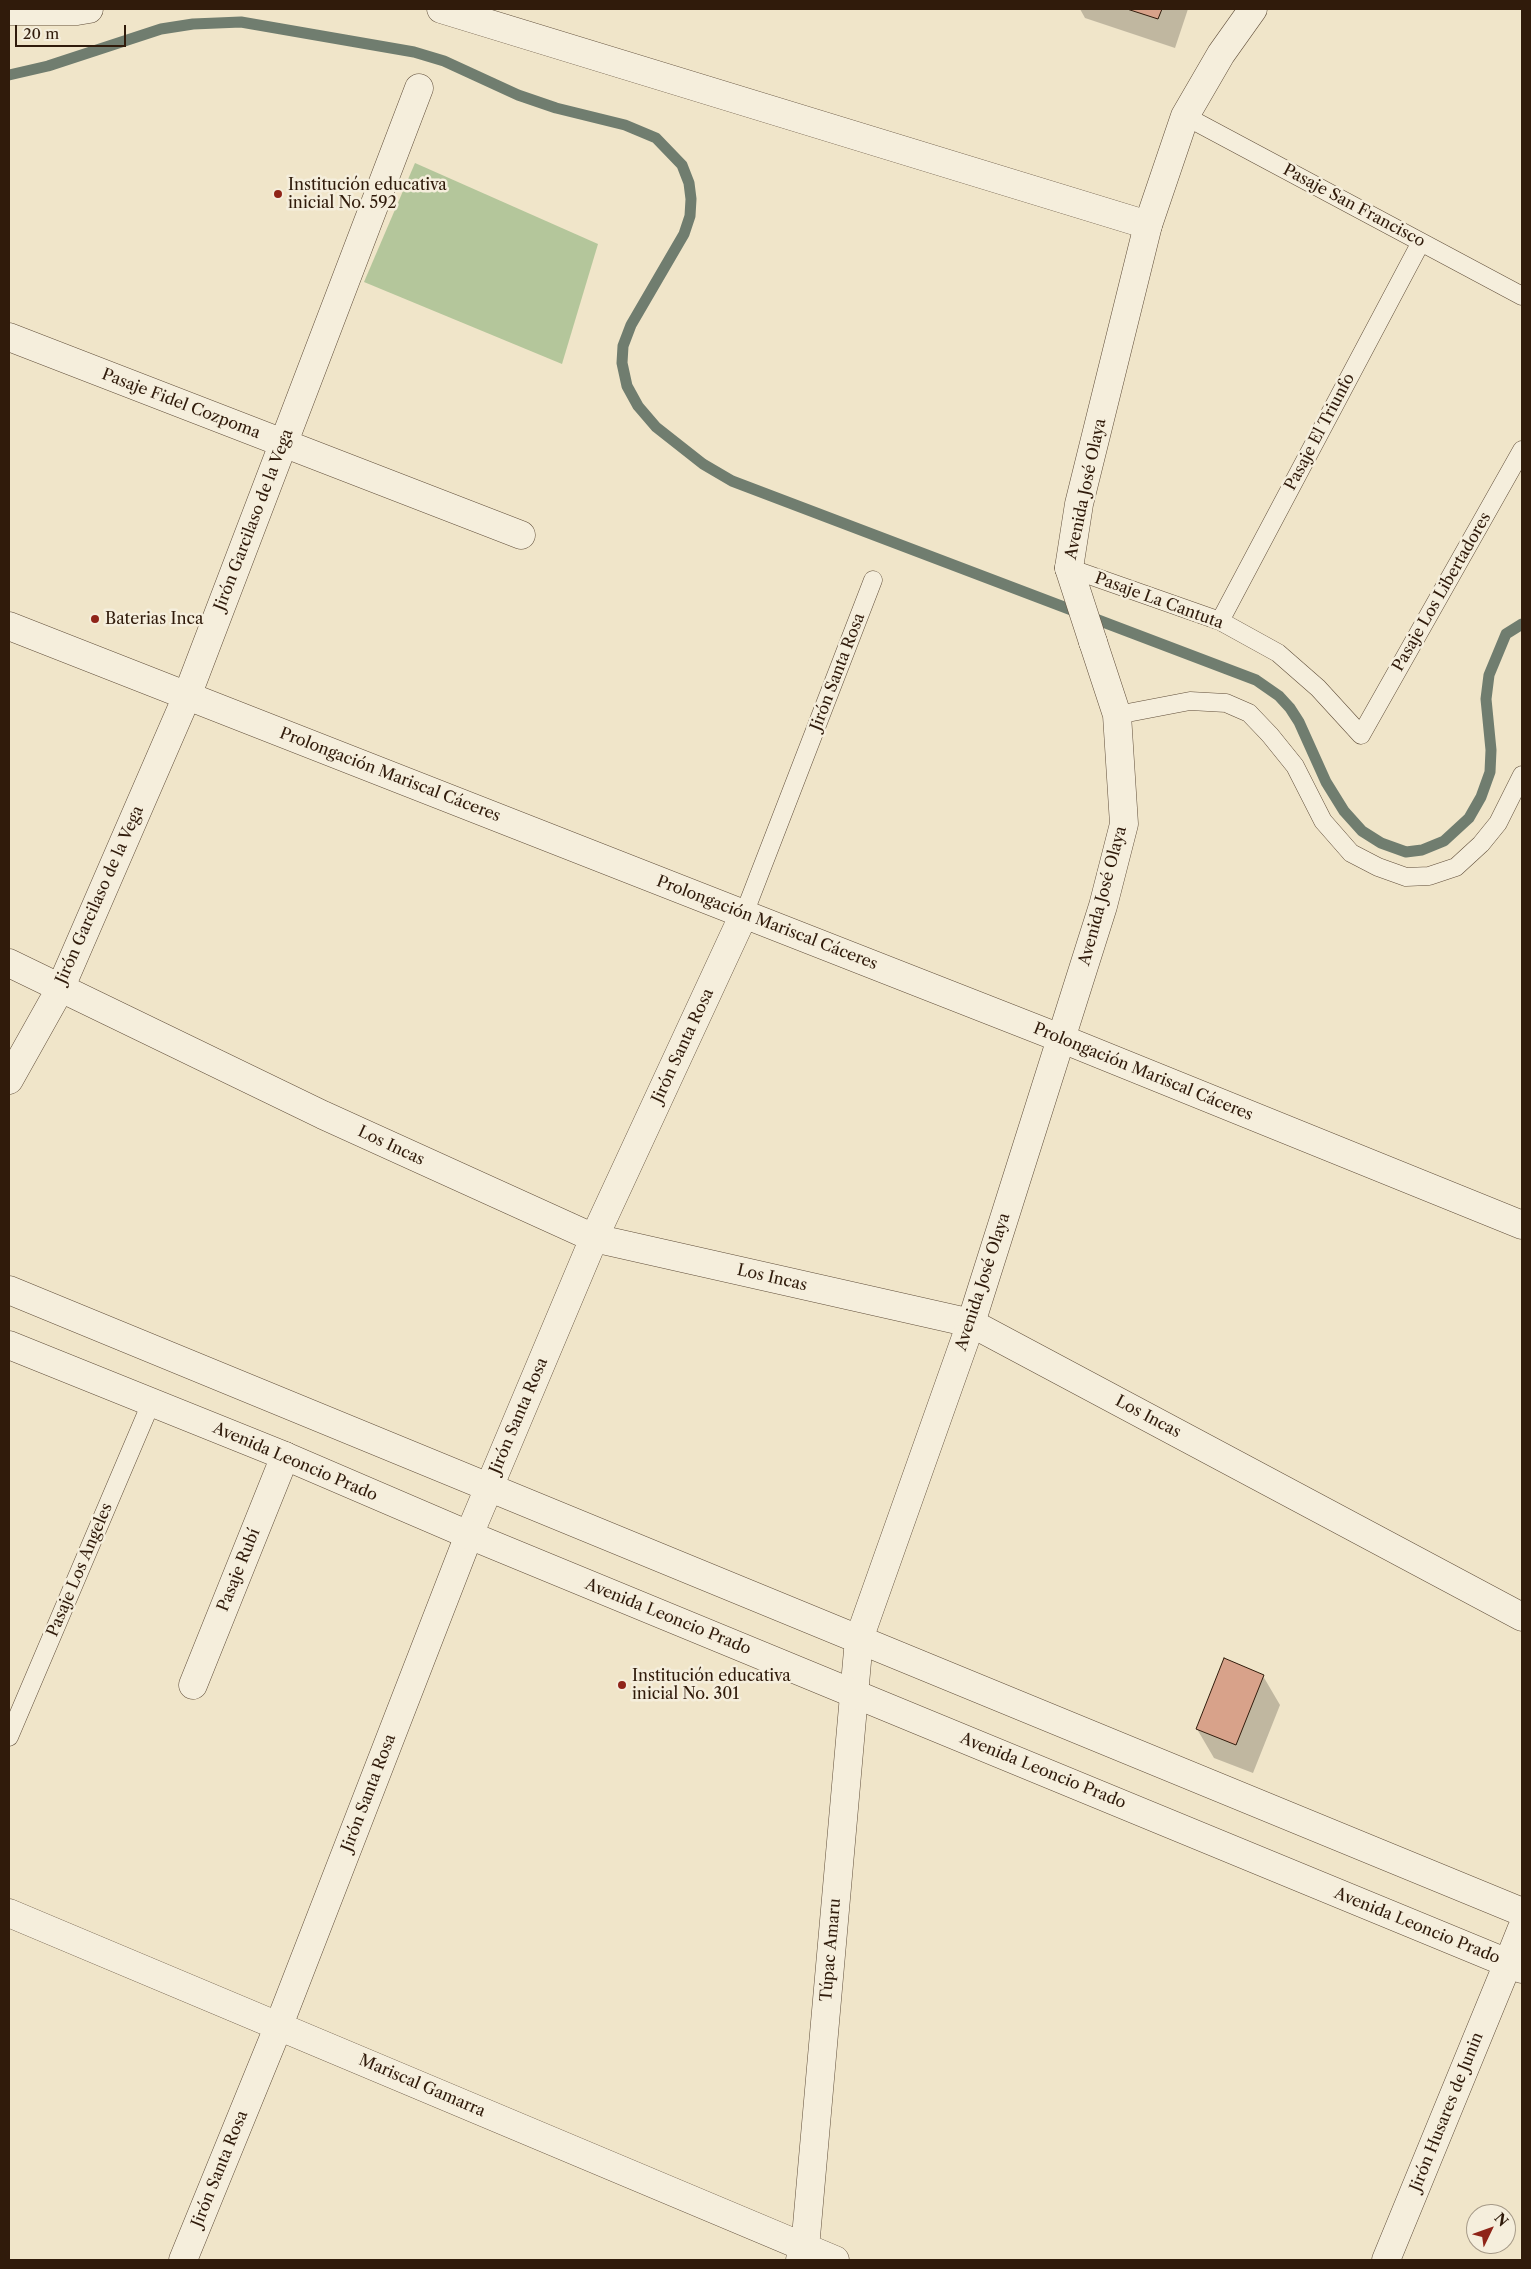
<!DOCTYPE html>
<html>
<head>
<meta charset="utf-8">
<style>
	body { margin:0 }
	#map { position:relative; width:1531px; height:2269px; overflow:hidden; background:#f0e5c9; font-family:"Libre Caslon Text",serif }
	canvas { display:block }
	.frame { position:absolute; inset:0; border:10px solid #301b0b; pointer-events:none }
	.north { position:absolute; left:1466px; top:2204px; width:50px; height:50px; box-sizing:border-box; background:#f5eedc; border:1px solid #a69a88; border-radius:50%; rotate:48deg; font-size:14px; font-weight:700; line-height:20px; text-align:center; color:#301b0b }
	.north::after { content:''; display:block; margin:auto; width:18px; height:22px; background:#8f2418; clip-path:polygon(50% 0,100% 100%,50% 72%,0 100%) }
	.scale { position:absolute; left:15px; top:25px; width:111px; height:22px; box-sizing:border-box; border:2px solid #301b0b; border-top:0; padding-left:6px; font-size:15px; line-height:18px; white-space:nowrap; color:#301b0b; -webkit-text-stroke:4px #f5eedc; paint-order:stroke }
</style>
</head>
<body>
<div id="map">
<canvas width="1531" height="2269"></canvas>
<div class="frame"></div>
<div class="north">N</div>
<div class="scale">20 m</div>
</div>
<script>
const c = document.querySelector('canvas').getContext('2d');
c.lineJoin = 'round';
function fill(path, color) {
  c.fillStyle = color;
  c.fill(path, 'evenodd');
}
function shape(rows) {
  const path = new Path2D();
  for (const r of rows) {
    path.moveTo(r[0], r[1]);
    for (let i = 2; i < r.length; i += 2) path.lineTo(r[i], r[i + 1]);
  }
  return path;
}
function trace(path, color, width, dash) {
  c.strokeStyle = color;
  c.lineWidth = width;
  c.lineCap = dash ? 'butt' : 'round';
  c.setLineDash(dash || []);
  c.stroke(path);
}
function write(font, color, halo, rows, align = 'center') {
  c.font = font + ' "Libre Caslon Text",serif';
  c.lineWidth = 5;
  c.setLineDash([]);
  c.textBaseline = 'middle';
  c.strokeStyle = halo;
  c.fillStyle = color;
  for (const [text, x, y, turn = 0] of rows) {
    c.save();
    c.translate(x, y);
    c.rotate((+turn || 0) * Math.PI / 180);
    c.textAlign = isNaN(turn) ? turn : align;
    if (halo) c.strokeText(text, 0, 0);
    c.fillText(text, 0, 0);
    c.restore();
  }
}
const green = shape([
	[415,163,598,244,562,364,364,282]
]);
const shadow = shape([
	[1080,9,1188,9,1175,48,1085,18],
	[1263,1676,1280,1705,1253,1773,1214,1758,1197,1729]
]);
const stream = shape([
	[9,75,48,66,161,29,193,24,241,22,414,52,444,61,518,95,556,108,625,125,656,138,682,165,689,183,691,199,690,216,684,234,631,325,623,346,622,363,627,386,638,406,656,427,703,464,732,481,1256,680,1279,696,1290,708,1299,722,1326,782,1344,811,1362,831,1381,843,1406,852,1422,850,1444,841,1469,818,1481,797,1490,772,1491,750,1486,699,1489,675,1506,634,1522,624]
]);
const building = shape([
	[1127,9,1162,9,1158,19,1127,9],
	[1224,1658,1264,1675,1236,1745,1196,1729,1224,1658]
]);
const service = shape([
	[1185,116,1522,296],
	[1069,568,1220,621,1278,653,1318,688,1361,735,1522,450],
	[1220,621,1421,242],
	[1117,715,1190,701,1226,703,1249,713,1270,735,1295,766,1323,821,1351,853,1378,867,1406,877,1429,876,1456,867,1481,844,1498,823,1522,775],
	[744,914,873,580],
	[9,1737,151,1403]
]);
const minor = shape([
	[441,9,1148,225],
	[9,11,77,11,89,9],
	[9,337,521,535],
	[1069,568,1093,642],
	[9,626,1060,1038,1522,1225],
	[9,963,323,1115,594,1238,971,1323,1522,1617],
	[9,1080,60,989,187,696,419,88],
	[193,1685,285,1456],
	[9,1913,835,2260],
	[183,2260,279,2025,469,1535,594,1238,744,914],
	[800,2260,805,2248,859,1639],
	[1386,2260,1508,1963]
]);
const tertiary = shape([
	[1069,568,1079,504,1148,225,1185,116,1221,54,1253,9],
	[9,1290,1522,1912],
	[9,1345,285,1456,469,1535,1522,1969],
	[859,1639,971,1323,1103,906,1124,824,1117,715,1093,642],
	[1508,1963,1522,1928]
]);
const markers = [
	[278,194,5,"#8f2418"],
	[95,619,5,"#8f2418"],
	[622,1685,5,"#8f2418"]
];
const poiNames = [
	["Institución educativa",288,185],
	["inicial No. 592",288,203],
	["Baterias Inca",105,619],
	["Institución educativa",632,1676],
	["inicial No. 301",632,1694]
];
const streetNames = [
	["Pasaje San Francisco",1354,206,28],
	["Pasaje Fidel Cozpoma",181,404,21],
	["Pasaje El Triunfo",1320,432,-62],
	["Avenida José Olaya",1086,489,-78],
	["Jirón Garcilaso de la Vega",254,520,-69],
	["Pasaje Los Libertadores",1442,592,-60],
	["Pasaje La Cantuta",1159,601,20],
	["Jirón Santa Rosa",838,672,-69],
	["Prolongación Mariscal Cáceres",390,775,21],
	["Jirón Garcilaso de la Vega",100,895,-66],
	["Avenida José Olaya",1103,896,-75],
	["Prolongación Mariscal Cáceres",767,923,21],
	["Jirón Santa Rosa",683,1046,-65],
	["Prolongación Mariscal Cáceres",1143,1072,22],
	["Los Incas",391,1146,25],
	["Los Incas",772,1278,13],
	["Avenida José Olaya",983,1282,-72],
	["Jirón Santa Rosa",519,1416,-67],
	["Los Incas",1148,1417,28],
	["Avenida Leoncio Prado",295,1462,23],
	["Pasaje Los Angeles",80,1570,-67],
	["Pasaje Rubí",239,1570,-68],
	["Avenida Leoncio Prado",668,1617,22],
	["Avenida Leoncio Prado",1043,1771,22],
	["Jirón Santa Rosa",369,1793,-69],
	["Avenida Leoncio Prado",1417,1926,22],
	["Túpac Amaru",831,1950,-85],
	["Mariscal Gamarra",422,2086,23],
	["Jirón Husares de Junin",1447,2112,-68],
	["Jirón Santa Rosa",220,2169,-68]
];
fill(green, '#b4c69b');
fill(shadow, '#0003');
trace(stream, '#707d6f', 11);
fill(building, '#d8a28a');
trace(building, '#301b0b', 1);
trace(service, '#604e3a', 19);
trace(minor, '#604e3a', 29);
trace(tertiary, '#604e3a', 29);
trace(service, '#f5eedc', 18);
trace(minor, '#f5eedc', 28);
trace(tertiary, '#f5eedc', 28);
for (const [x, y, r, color] of markers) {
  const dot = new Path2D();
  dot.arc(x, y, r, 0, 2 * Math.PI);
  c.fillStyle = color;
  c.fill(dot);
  trace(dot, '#f5eedc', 2);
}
write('16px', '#301b0b', '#f5eedc', poiNames, 'left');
write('16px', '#301b0b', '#f5eedc', streetNames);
</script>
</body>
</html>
